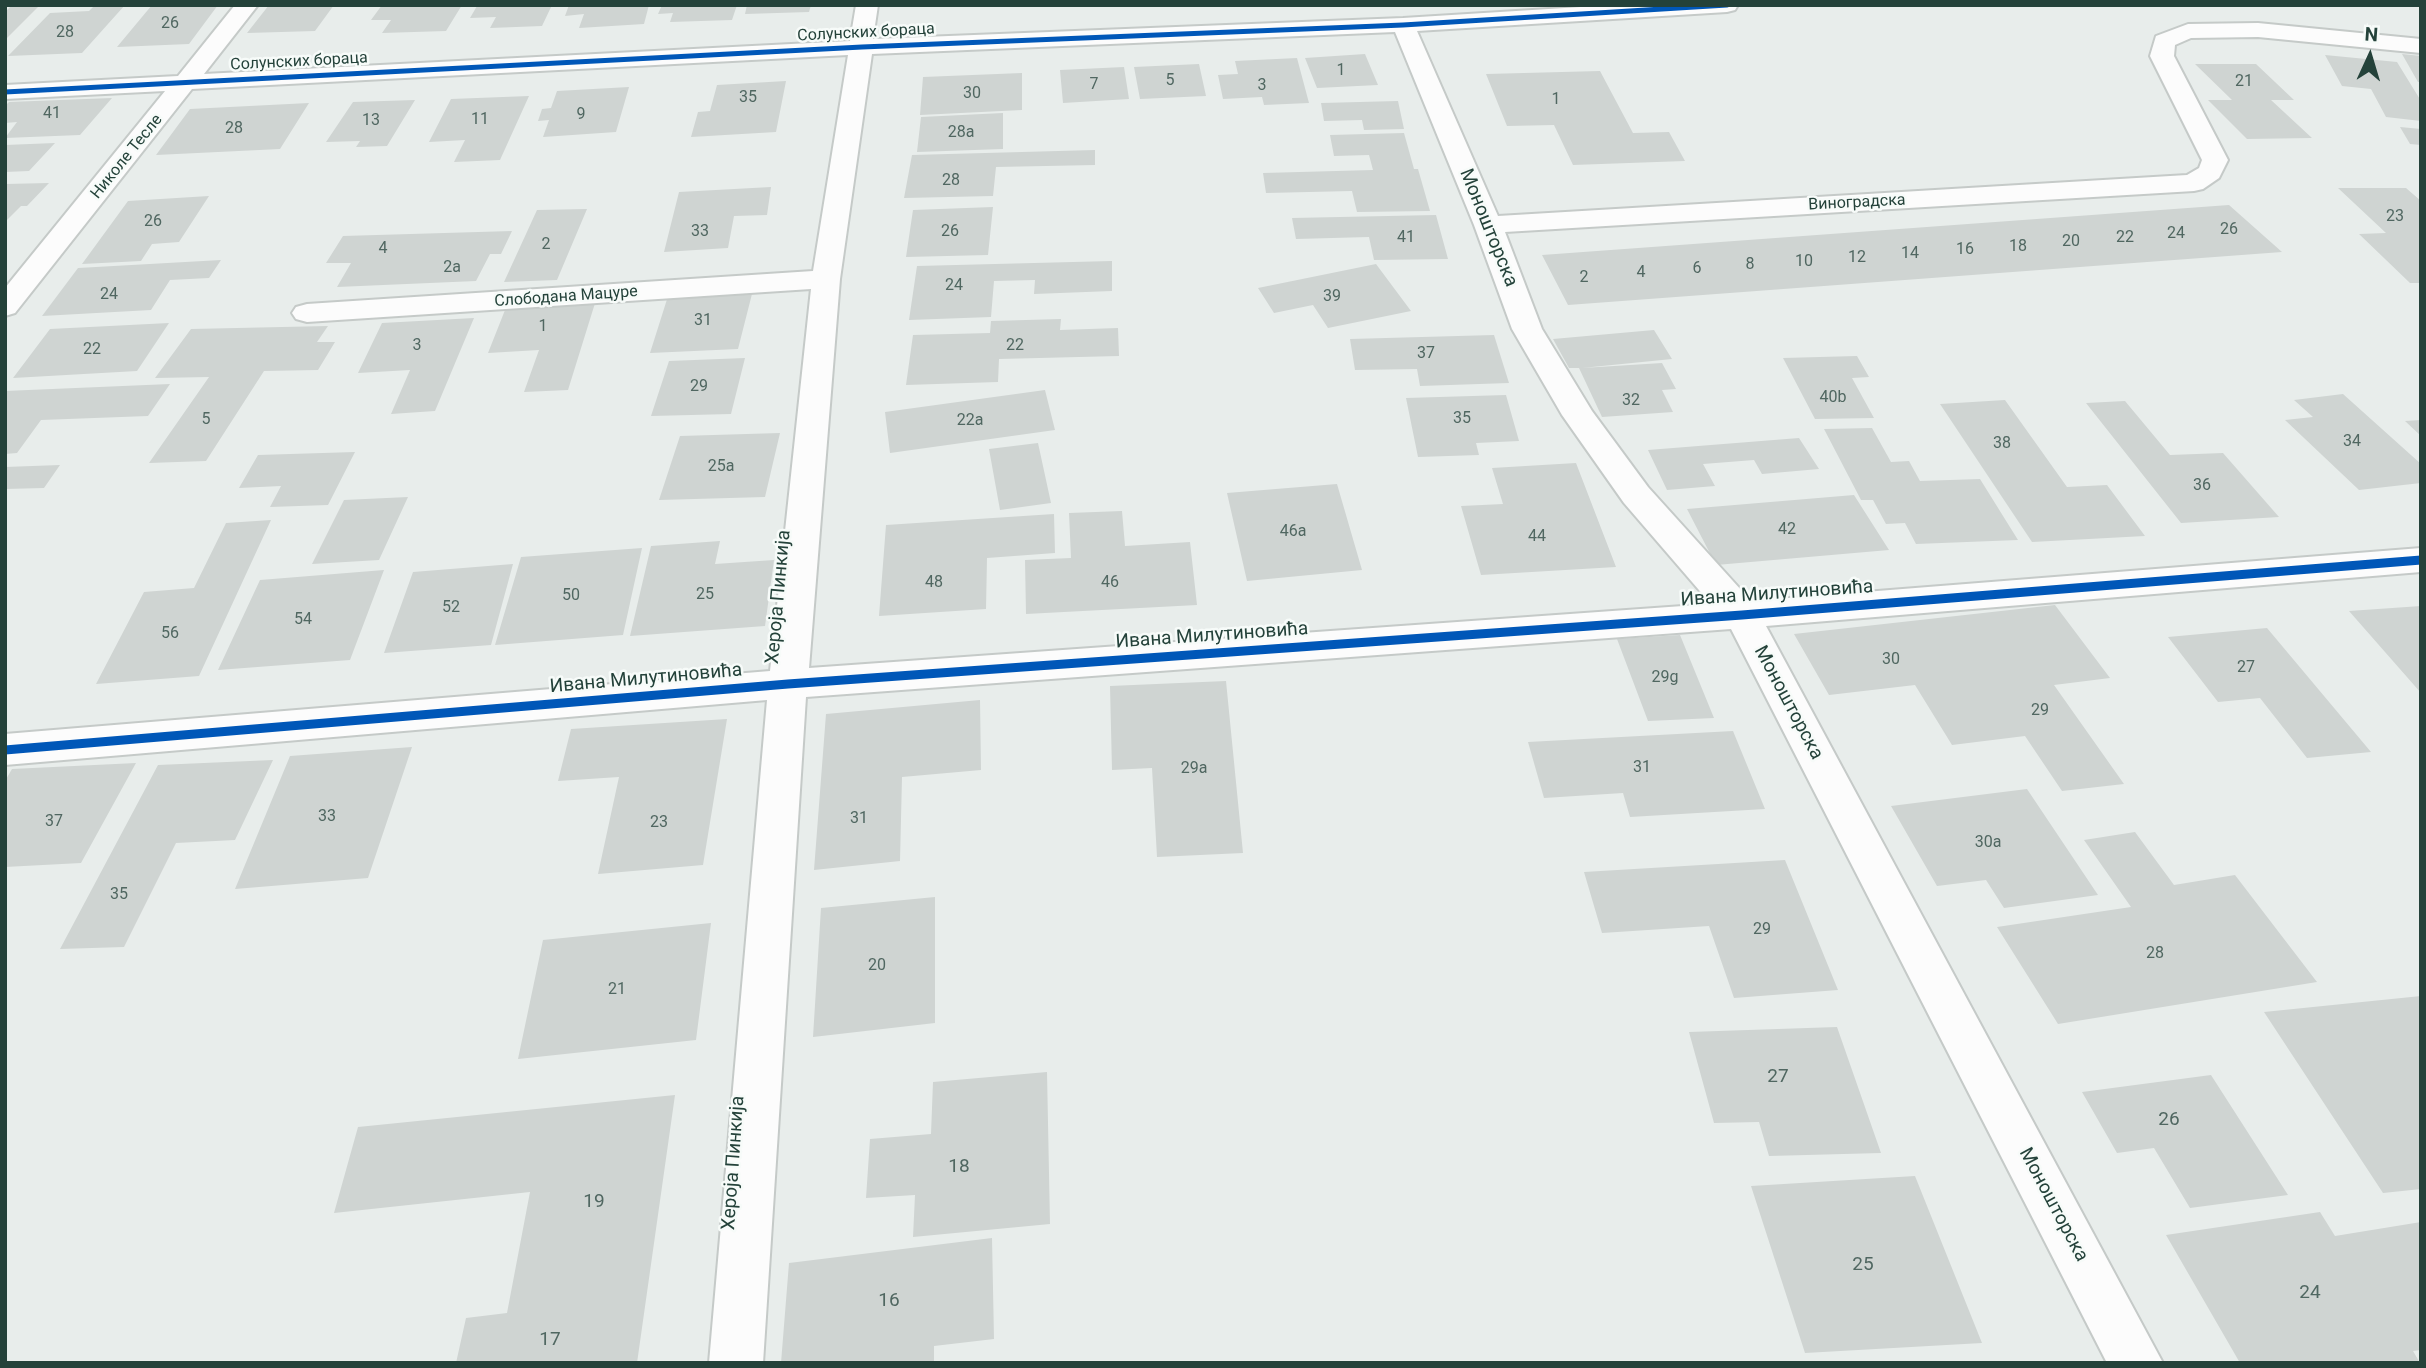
<!DOCTYPE html>
<html>
<head>
<meta charset="utf-8">
<style>
	body { margin:0 }
	#map { position:relative; width:2426px; height:1368px; overflow:hidden; background:#e8edeb; font-family:Roboto,sans-serif }
	canvas { display:block }
	.frame { position:absolute; inset:0; border:7px solid #24423a; pointer-events:none }
	.north { position:absolute; left:2335px; top:21px; width:70px; height:70px; -webkit-text-stroke:5px #f7fbf9; paint-order:stroke; rotate:4deg; font-size:19px; font-weight:700; line-height:28px; text-align:center; color:#24423a }
	.north::after { content:''; display:block; margin:auto; width:24px; height:32px; background:#24423a; clip-path:polygon(50% 0,100% 100%,50% 72%,0 100%) }
</style>
</head>
<body>
<div id="map">
<canvas width="2426" height="1368"></canvas>
<div class="frame"></div>
<div class="north">N</div>
</div>
<script>
const c = document.querySelector('canvas').getContext('2d');
c.lineJoin = 'round';
function fill(path, color) {
  c.fillStyle = color;
  c.fill(path, 'evenodd');
}
function shape(rows) {
  const path = new Path2D();
  for (const r of rows) {
    path.moveTo(r[0], r[1]);
    for (let i = 2; i < r.length; i += 2) path.lineTo(r[i], r[i + 1]);
  }
  return path;
}
function trace(path, color, width, dash) {
  c.strokeStyle = color;
  c.lineWidth = width;
  c.lineCap = dash ? 'butt' : 'round';
  c.setLineDash(dash || []);
  c.stroke(path);
}
function write(font, color, halo, rows, align = 'center') {
  c.font = font + ' Roboto,sans-serif';
  c.lineWidth = 5;
  c.setLineDash([]);
  c.textBaseline = 'middle';
  c.strokeStyle = halo;
  c.fillStyle = color;
  for (const [text, x, y, turn = 0] of rows) {
    c.save();
    c.translate(x, y);
    c.rotate((+turn || 0) * Math.PI / 180);
    c.textAlign = isNaN(turn) ? turn : align;
    if (halo) c.strokeText(text, 0, 0);
    c.fillText(text, 0, 0);
    c.restore();
  }
}
const building = shape([
	[12,5,40,5,5,40,5,12],
	[95,5,125,5,82,53,8,56,50,13,89,11],
	[152,5,218,5,189,44,117,47],
	[269,5,334,5,315,31,247,33],
	[382,5,462,5,446,31,382,33,391,20,371,20],
	[552,5,542,26,490,28,496,17,470,18,477,6],
	[569,5,649,5,644,24,579,28,584,14,565,16],
	[662,5,737,5,732,20,670,22,673,13,658,14],
	[747,5,811,5,809,12,745,14],
	[1365,54,1378,85,1317,88,1305,58],
	[2402,54,2421,56,2421,82,2418,82],
	[2325,55,2397,62,2421,101,2421,121,2386,117,2371,89,2342,86],
	[1297,58,1309,103,1264,105,1262,97,1223,99,1218,75,1238,74,1235,61],
	[1199,64,1206,96,1140,99,1134,67],
	[2195,64,2256,64,2294,100,2271,100,2312,138,2247,139,2208,100,2232,100],
	[1124,67,1129,99,1063,103,1060,70],
	[1600,71,1633,133,1669,132,1685,161,1573,165,1554,125,1507,126,1486,74],
	[1022,73,1022,110,920,115,923,77],
	[786,81,776,132,691,137,698,112,710,111,717,85],
	[629,87,616,132,543,137,549,120,538,121,542,109,551,108,557,91],
	[529,96,500,160,454,162,465,140,429,142,451,99],
	[112,98,80,135,5,138,17,122,5,123,5,106,9,102],
	[415,100,387,146,356,147,360,141,326,142,353,102],
	[1398,101,1404,129,1364,130,1362,120,1324,121,1321,103],
	[309,103,280,149,156,155,190,109],
	[1003,113,1003,149,917,152,921,117],
	[2400,127,2421,129,2421,145,2410,144],
	[1404,133,1414,169,1418,169,1430,211,1357,212,1352,191,1266,193,1263,173,1373,170,1369,155,1334,156,1330,135],
	[55,143,29,171,5,172,5,145],
	[1095,150,1095,165,996,167,993,196,904,198,912,155],
	[49,183,27,206,21,206,5,222,5,184],
	[771,187,767,215,734,216,728,248,664,252,679,192],
	[2338,188,2406,188,2421,201,2421,283,2410,283,2359,234,2386,233],
	[209,196,179,242,152,244,141,261,82,264,128,201],
	[2229,205,2282,252,1568,305,1542,255],
	[993,207,988,255,906,257,913,210],
	[587,209,557,280,504,282,537,210],
	[1436,215,1448,259,1374,260,1369,237,1296,239,1292,218],
	[512,231,501,254,490,254,476,281,337,287,351,263,326,263,343,236],
	[221,260,209,278,170,280,151,310,42,316,78,268],
	[1112,261,1112,291,1034,294,1035,280,994,281,991,317,909,320,917,266],
	[1376,264,1411,311,1328,328,1313,305,1274,313,1258,288],
	[753,290,738,349,650,353,669,293],
	[596,300,568,390,524,392,539,350,488,353,507,305],
	[474,318,435,411,391,414,410,370,358,373,382,323],
	[1061,319,1060,330,1118,328,1119,356,999,359,998,382,906,385,913,335,990,333,991,321],
	[169,323,137,371,13,378,50,329],
	[328,326,317,342,335,342,318,370,264,371,206,461,149,463,209,377,155,378,191,329],
	[1654,330,1672,359,1582,368,1662,363,1676,389,1662,390,1673,412,1602,417,1579,368,1569,368,1553,339],
	[1494,335,1509,383,1420,386,1417,369,1355,370,1350,339],
	[1857,356,1869,377,1852,378,1874,418,1815,419,1783,358],
	[745,358,731,414,651,416,669,361],
	[170,384,148,416,41,420,17,453,5,454,5,391],
	[1045,390,1055,430,890,453,885,412],
	[2343,394,2421,464,2421,483,2359,490,2285,420,2313,417,2294,400],
	[1506,395,1519,441,1476,443,1479,455,1418,457,1406,398],
	[2005,400,2067,487,2107,485,2145,536,2032,542,1940,404],
	[2125,401,2170,455,2223,453,2279,517,2181,523,2086,403],
	[2421,420,2421,436,2405,421],
	[1872,428,1891,462,1909,461,1920,481,1980,479,2018,540,1916,544,1905,523,1886,524,1873,500,1861,500,1824,429],
	[780,433,765,497,659,500,680,436],
	[1799,438,1819,469,1762,474,1754,460,1703,464,1715,486,1667,490,1648,450],
	[1038,443,1051,503,1000,510,989,449],
	[355,452,328,505,270,507,281,486,239,488,258,455],
	[1576,463,1616,567,1481,575,1461,506,1503,504,1492,468],
	[60,465,44,488,5,489,5,467],
	[1337,484,1362,570,1247,581,1227,493],
	[1854,495,1889,550,1716,565,1687,509],
	[408,497,379,560,312,564,344,500],
	[1122,511,1125,546,1190,542,1197,605,1026,614,1025,560,1071,558,1069,513],
	[1054,514,1055,553,987,558,986,609,879,616,886,525],
	[271,520,199,676,96,684,144,592,194,588,226,523],
	[720,541,715,564,774,560,765,626,630,636,651,546],
	[642,548,623,635,495,645,521,557],
	[513,564,491,645,384,653,413,572],
	[384,570,350,660,218,670,260,580],
	[2055,605,2110,678,2054,685,2124,784,2062,791,2025,736,1952,745,1915,685,1829,695,1794,634],
	[2421,606,2421,693,2349,611],
	[2267,628,2371,752,2307,758,2260,698,2218,702,2168,637],
	[1680,635,1714,718,1648,721,1617,639],
	[1226,681,1243,853,1157,857,1152,768,1112,770,1110,686],
	[980,700,981,770,902,777,900,861,814,870,826,714],
	[727,719,703,865,598,874,619,777,558,781,571,729],
	[1733,731,1765,809,1630,817,1623,793,1544,798,1528,742],
	[412,747,368,878,235,889,290,756],
	[273,760,235,840,176,843,124,947,60,949,158,765],
	[136,763,81,863,5,867,5,781,12,769],
	[2027,789,2098,895,2004,908,1986,880,1937,886,1891,806],
	[2135,832,2174,885,2235,875,2317,982,2058,1024,1997,927,2131,907,2084,840],
	[1785,860,1838,990,1734,998,1709,926,1602,933,1584,872],
	[935,897,935,1023,813,1037,821,908],
	[711,923,696,1040,518,1059,543,940],
	[2421,996,2421,1189,2383,1193,2264,1012],
	[1837,1027,1881,1153,1769,1156,1759,1122,1714,1123,1689,1032],
	[1047,1072,1050,1224,913,1237,915,1195,866,1198,870,1139,931,1134,933,1082],
	[2211,1075,2288,1195,2190,1208,2154,1148,2117,1153,2082,1092],
	[675,1095,637,1363,456,1363,466,1318,507,1313,530,1192,334,1213,358,1127],
	[1915,1176,1982,1343,1805,1353,1751,1186],
	[2320,1212,2335,1236,2421,1222,2421,1350,2413,1351,2420,1363,2240,1363,2166,1235],
	[992,1238,994,1339,934,1346,934,1363,781,1363,789,1263]
]);
const minor = shape([
	[235,5,258,5,204,74,850,41,856,5,878,5,873,39,1403,18,1613,5,1738,5,1735,10,1727,12,1417,31,1498,216,2187,175,2199,168,2202,160,2150,56,2156,36,2188,24,2258,23,2421,39,2421,53,2258,37,2191,38,2175,45,2174,56,2228,160,2219,178,2203,189,2194,191,1505,232,1542,329,1592,411,1648,487,1751,601,2421,548,2421,572,1766,626,2163,1363,2107,1363,1731,629,806,697,763,1363,709,1363,767,700,5,765,5,734,770,671,811,289,307,322,296,319,292,313,296,307,307,304,813,271,848,55,192,89,15,313,5,316,5,288,165,91,5,99,5,85,178,76,235,5],
	[1395,32,1474,225,1512,329,1562,415,1624,503,1711,604,809,668,840,279,872,54,1395,32]
]);
const cyclewayFar1 = shape([
	[5,92,862,47,1403,25,1727,5]
]);
const cycleway = shape([
	[5,750,788,684,1742,615,2421,560]
]);
const numberNames = [
	["26",170,24],
	["28",65,33],
	["1",1341,71],
	["5",1170,81],
	["21",2244,82],
	["7",1094,85],
	["3",1262,86],
	["30",972,94],
	["35",748,98],
	["1",1556,100],
	["41",52,114],
	["9",581,115],
	["11",480,120],
	["13",371,121],
	["28",234,129],
	["28a",961,133],
	["28",951,181],
	["23",2395,217],
	["26",153,222],
	["26",2229,230],
	["33",700,232],
	["26",950,232],
	["24",2176,234],
	["41",1406,238],
	["22",2125,238],
	["20",2071,242],
	["2",546,245],
	["18",2018,247],
	["4",383,249],
	["16",1965,250],
	["14",1910,254],
	["12",1857,258],
	["10",1804,262],
	["8",1750,265],
	["2a",452,268],
	["6",1697,269],
	["4",1641,273],
	["2",1584,278],
	["24",954,286],
	["24",109,295],
	["39",1332,297],
	["31",703,321],
	["1",543,327],
	["3",417,346],
	["22",1015,346],
	["22",92,350],
	["37",1426,354],
	["29",699,387],
	["40b",1833,398],
	["32",1631,401],
	["35",1462,419],
	["5",206,420],
	["22a",970,421],
	["34",2352,442],
	["38",2002,444],
	["25a",721,467],
	["36",2202,486],
	["42",1787,530],
	["46a",1293,532],
	["44",1537,537],
	["48",934,583],
	["46",1110,583],
	["25",705,595],
	["50",571,596],
	["52",451,608],
	["54",303,620],
	["56",170,634],
	["30",1891,660],
	["27",2246,668],
	["29g",1665,678],
	["29",2040,711],
	["31",1642,768],
	["29a",1194,769],
	["33",327,817],
	["31",859,819],
	["37",54,822],
	["23",659,823],
	["30a",1988,843],
	["35",119,895],
	["29",1762,930],
	["28",2155,954],
	["20",877,966],
	["21",617,990]
];
const farStreetnames = [
	["Солунских бораца",866,33,-3],
	["Солунских бораца",299,62,-3],
	["Николе Тесле",127,157,-51],
	["Виноградска",1857,203,-3],
	["Слободана Мацуре",566,297,-4]
];
const streetNames = [
	["Моношторска",1488,228,68],
	["Ивана Милутиновића",1777,594,-4],
	["Хероја Пинкија",779,597,-85],
	["Ивана Милутиновића",1212,636,-4],
	["Ивана Милутиновића",646,679,-5],
	["Моношторска",1788,703,62],
	["Хероја Пинкија",734,1163,-86],
	["Моношторска",2053,1205,62]
];
const nearNumbernames = [
	["27",1778,1077],
	["26",2169,1120],
	["18",959,1167],
	["19",594,1202],
	["25",1863,1265],
	["24",2310,1293],
	["16",889,1301],
	["17",550,1340]
];
fill(building, '#cfd4d2');
trace(minor, '#c5cac8', 4);
fill(minor, '#fcfcfc');
trace(cyclewayFar1, '#0057b8', 5);
trace(cycleway, '#0057b8', 9);
write('16px', '#506761', null, numberNames);
write('16px', '#24423a', '#f7fbf9', farStreetnames);
write('19px', '#24423a', '#f7fbf9', streetNames);
write('19px', '#506761', null, nearNumbernames);
</script>
</body>
</html>
